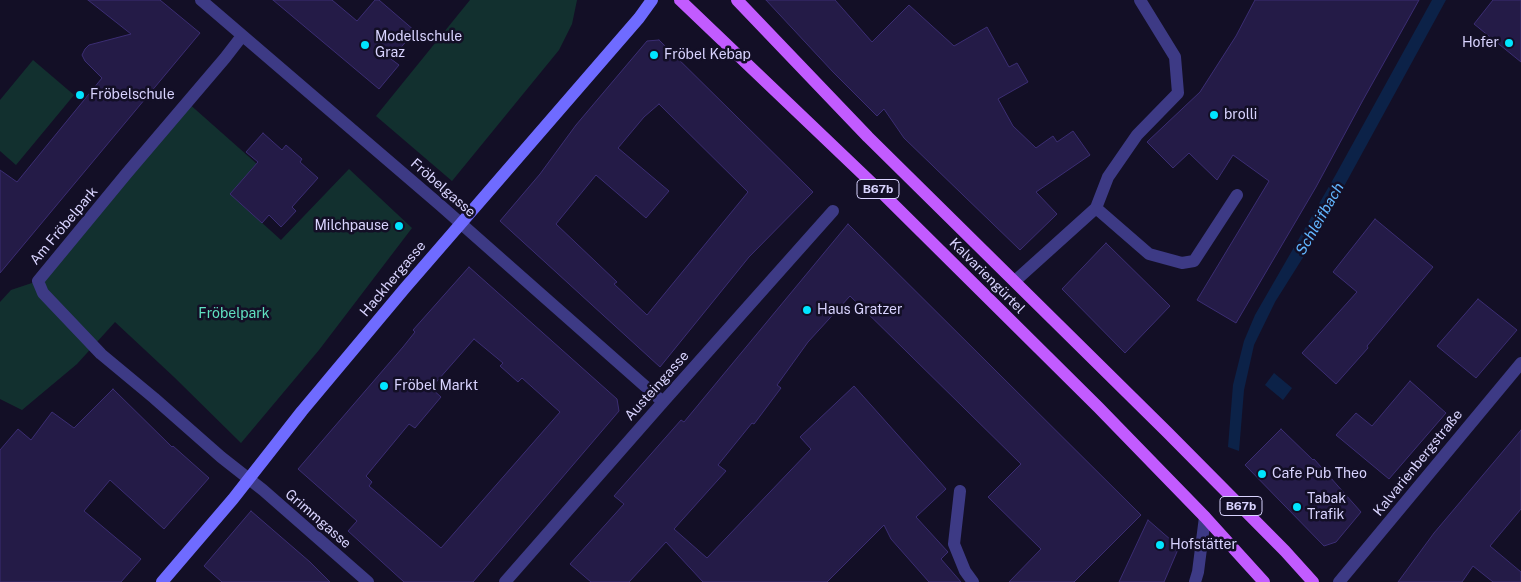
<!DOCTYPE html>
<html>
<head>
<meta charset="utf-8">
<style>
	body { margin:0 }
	canvas { display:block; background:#130f26 }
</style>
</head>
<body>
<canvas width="1521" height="582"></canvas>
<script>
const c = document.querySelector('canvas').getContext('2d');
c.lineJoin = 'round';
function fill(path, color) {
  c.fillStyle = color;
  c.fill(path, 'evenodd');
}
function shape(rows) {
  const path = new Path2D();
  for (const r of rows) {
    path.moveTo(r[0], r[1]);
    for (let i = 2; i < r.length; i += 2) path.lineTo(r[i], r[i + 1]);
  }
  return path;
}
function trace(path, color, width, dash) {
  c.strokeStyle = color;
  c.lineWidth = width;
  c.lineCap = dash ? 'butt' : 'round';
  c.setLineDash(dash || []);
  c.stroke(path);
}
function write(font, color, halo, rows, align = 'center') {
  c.font = font + ' "Public Sans",sans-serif';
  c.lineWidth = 5;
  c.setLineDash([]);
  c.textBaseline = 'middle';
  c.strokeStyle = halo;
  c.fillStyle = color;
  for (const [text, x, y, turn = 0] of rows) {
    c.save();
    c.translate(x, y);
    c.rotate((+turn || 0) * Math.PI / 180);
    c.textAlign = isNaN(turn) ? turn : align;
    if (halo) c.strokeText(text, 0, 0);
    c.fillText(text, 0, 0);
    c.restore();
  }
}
const green = shape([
	[470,0,577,0,572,24,559,50,452,181,376,116],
	[33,60,74,95,16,165,0,151,0,100],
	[187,102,257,164,230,194,281,240,349,169,412,228,319,350,241,443,174,377,115,322,77,364,22,410,0,399,0,302,11,290,38,281]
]);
const water = shape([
	[1432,0,1446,0,1319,232,1275,302,1254,345,1244,390,1239,451,1228,447,1233,385,1244,341,1255,315,1335,176],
	[1274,373,1292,388,1283,400,1265,385]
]);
const building = shape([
	[88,0,160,0,200,33,0,273,0,170,17,182,102,78,85,61,82,55,85,49,89,45,131,34,88,0],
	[273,0,332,0,357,21,375,0,379,0,415,31,391,59,399,65,379,89,273,0],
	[766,0,835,0,872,42,909,5,954,46,987,27,1009,67,1017,63,1028,82,998,99,1013,126,1036,148,1053,136,1057,142,1073,131,1090,155,1036,192,1057,214,1020,250,904,138,884,109,877,116,833,72,766,0],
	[1255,0,1419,0,1363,100,1316,187,1236,323,1197,300,1269,181,1233,155,1217,180,1189,153,1173,168,1147,142,1200,92,1236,36,1255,0],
	[1493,0,1521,0,1521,62,1474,24,1493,0],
	[659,40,813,192,749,257,660,367,500,221,540,174,576,125,647,41,659,40],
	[659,104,748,192,647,315,614,284,617,282,556,224,596,175,646,218,669,191,618,148,644,117,659,104],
	[263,133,282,150,286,145,302,159,300,162,318,178,292,207,296,211,281,227,269,215,262,223,230,194,258,162,246,152,263,133],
	[1375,219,1433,267,1367,346,1368,348,1336,384,1302,353,1357,292,1333,272,1375,219],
	[848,224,1141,515,1074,582,1009,582,1041,549,988,497,1021,464,850,296,808,342,777,385,781,388,754,424,752,423,718,465,726,471,674,529,707,558,811,449,800,437,854,386,946,489,916,517,948,552,941,559,961,582,929,582,891,539,884,525,827,582,703,582,666,542,629,582,591,582,570,564,624,504,614,496,681,420,684,422,848,224],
	[1106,243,1170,306,1125,353,1062,289,1106,243],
	[469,267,617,399,619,411,473,582,404,582,348,531,357,521,298,469,403,347,415,332,413,330,469,267],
	[474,339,503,363,500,366,518,382,522,378,560,412,441,548,369,486,372,482,366,476,409,424,415,428,441,397,431,388,474,339],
	[1478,299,1517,330,1476,378,1437,346,1478,299],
	[1410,381,1446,413,1389,479,1336,435,1356,413,1372,426,1410,381],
	[113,389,172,447,173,446,209,478,164,529,110,480,84,511,141,559,121,582,0,582,0,450,18,429,31,440,52,412,74,428,113,389],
	[1281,429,1313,460,1314,459,1361,512,1336,542,1324,546,1245,465,1281,429],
	[1521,430,1521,509,1490,546,1521,572,1521,582,1493,582,1473,566,1462,582,1398,582,1434,533,1521,430],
	[251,511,310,562,330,582,222,582,204,566,251,511],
	[1148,520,1179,547,1164,582,1119,582,1148,520]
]);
const service = shape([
	[1096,208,1149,254,1182,263,1194,261,1237,195],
	[1015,281,1096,208,1108,177,1137,135,1178,93,1175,57,1140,0],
	[960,491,954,544,965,571,973,582]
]);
const minor = shape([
	[201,0,440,205,663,402],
	[242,36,225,58,127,173,38,281,43,293,101,354,154,398,221,457,263,490,368,582],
	[505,582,663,402,833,211],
	[1195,582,1198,572,1205,517]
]);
const tertiary = shape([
	[1339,582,1521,363]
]);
const secondary = shape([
	[162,582,233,499,302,411,405,288,639,18,652,0]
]);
const primary = shape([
	[680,0,875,186,1098,407,1205,517,1264,582],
	[737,0,868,137,1167,432,1285,551,1313,582]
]);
const markers = [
	[1509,43,5,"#00e5ff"],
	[365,45,5,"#00e5ff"],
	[654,55,5,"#00e5ff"],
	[80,95,5,"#00e5ff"],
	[1214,115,5,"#00e5ff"],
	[399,226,5,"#00e5ff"],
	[807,310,5,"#00e5ff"],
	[384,386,5,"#00e5ff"],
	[1262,474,5,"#00e5ff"],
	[1297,507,5,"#00e5ff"],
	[1160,545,5,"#00e5ff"]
];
const shields = [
	[878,189,42],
	[1241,506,42]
];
const shieldNames = [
	["B67b",878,189],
	["B67b",1241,506]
];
const poiNames = [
	["Modellschule",375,37],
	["Graz",375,53],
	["Hofer",1499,43,"right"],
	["Fröbel Kebap",664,55],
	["Fröbelschule",90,95],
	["brolli",1224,115],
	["Milchpause",389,226,"right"],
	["Haus Gratzer",817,310],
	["Fröbel Markt",394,386],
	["Cafe Pub Theo",1272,474],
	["Tabak",1307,499],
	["Trafik",1307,515],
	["Hofstätter",1170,545]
];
const streetNames = [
	["Fröbelgasse",443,188,41],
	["Am Fröbelpark",64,226,-50],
	["Kalvariengürtel",987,276,45],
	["Hackhergasse",393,279,-50],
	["Austeingasse",657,386,-48],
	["Kalvarienbergstraße",1418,463,-51],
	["Grimmgasse",318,519,41]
];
const parkNames = [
	["Fröbelpark",234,314]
];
const waterNames = [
	["Schleifbach",1320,219,-60]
];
fill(green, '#12302f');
fill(water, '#0c2248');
fill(building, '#241b47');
trace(building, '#3b2d73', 1);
trace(service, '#3d3a85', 12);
trace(minor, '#3d3a85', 12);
trace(tertiary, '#3d3a85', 12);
trace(secondary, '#6f6bff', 12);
trace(primary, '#c25bff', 12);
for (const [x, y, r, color] of markers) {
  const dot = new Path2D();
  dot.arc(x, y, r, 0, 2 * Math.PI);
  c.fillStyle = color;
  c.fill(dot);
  trace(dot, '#130f26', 2);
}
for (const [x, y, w] of shields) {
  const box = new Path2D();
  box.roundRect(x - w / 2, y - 9.5, w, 19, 4);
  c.fillStyle = '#130f26';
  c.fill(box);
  trace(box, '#d9d4ff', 1);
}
write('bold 12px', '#d9d4ff', null, shieldNames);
write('14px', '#d9d4ff', '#130f26', poiNames, 'left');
write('14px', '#d9d4ff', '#130f26', streetNames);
write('14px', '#5fe0c0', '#130f26', parkNames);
write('italic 15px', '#62b6ff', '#130f26', waterNames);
</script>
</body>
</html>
